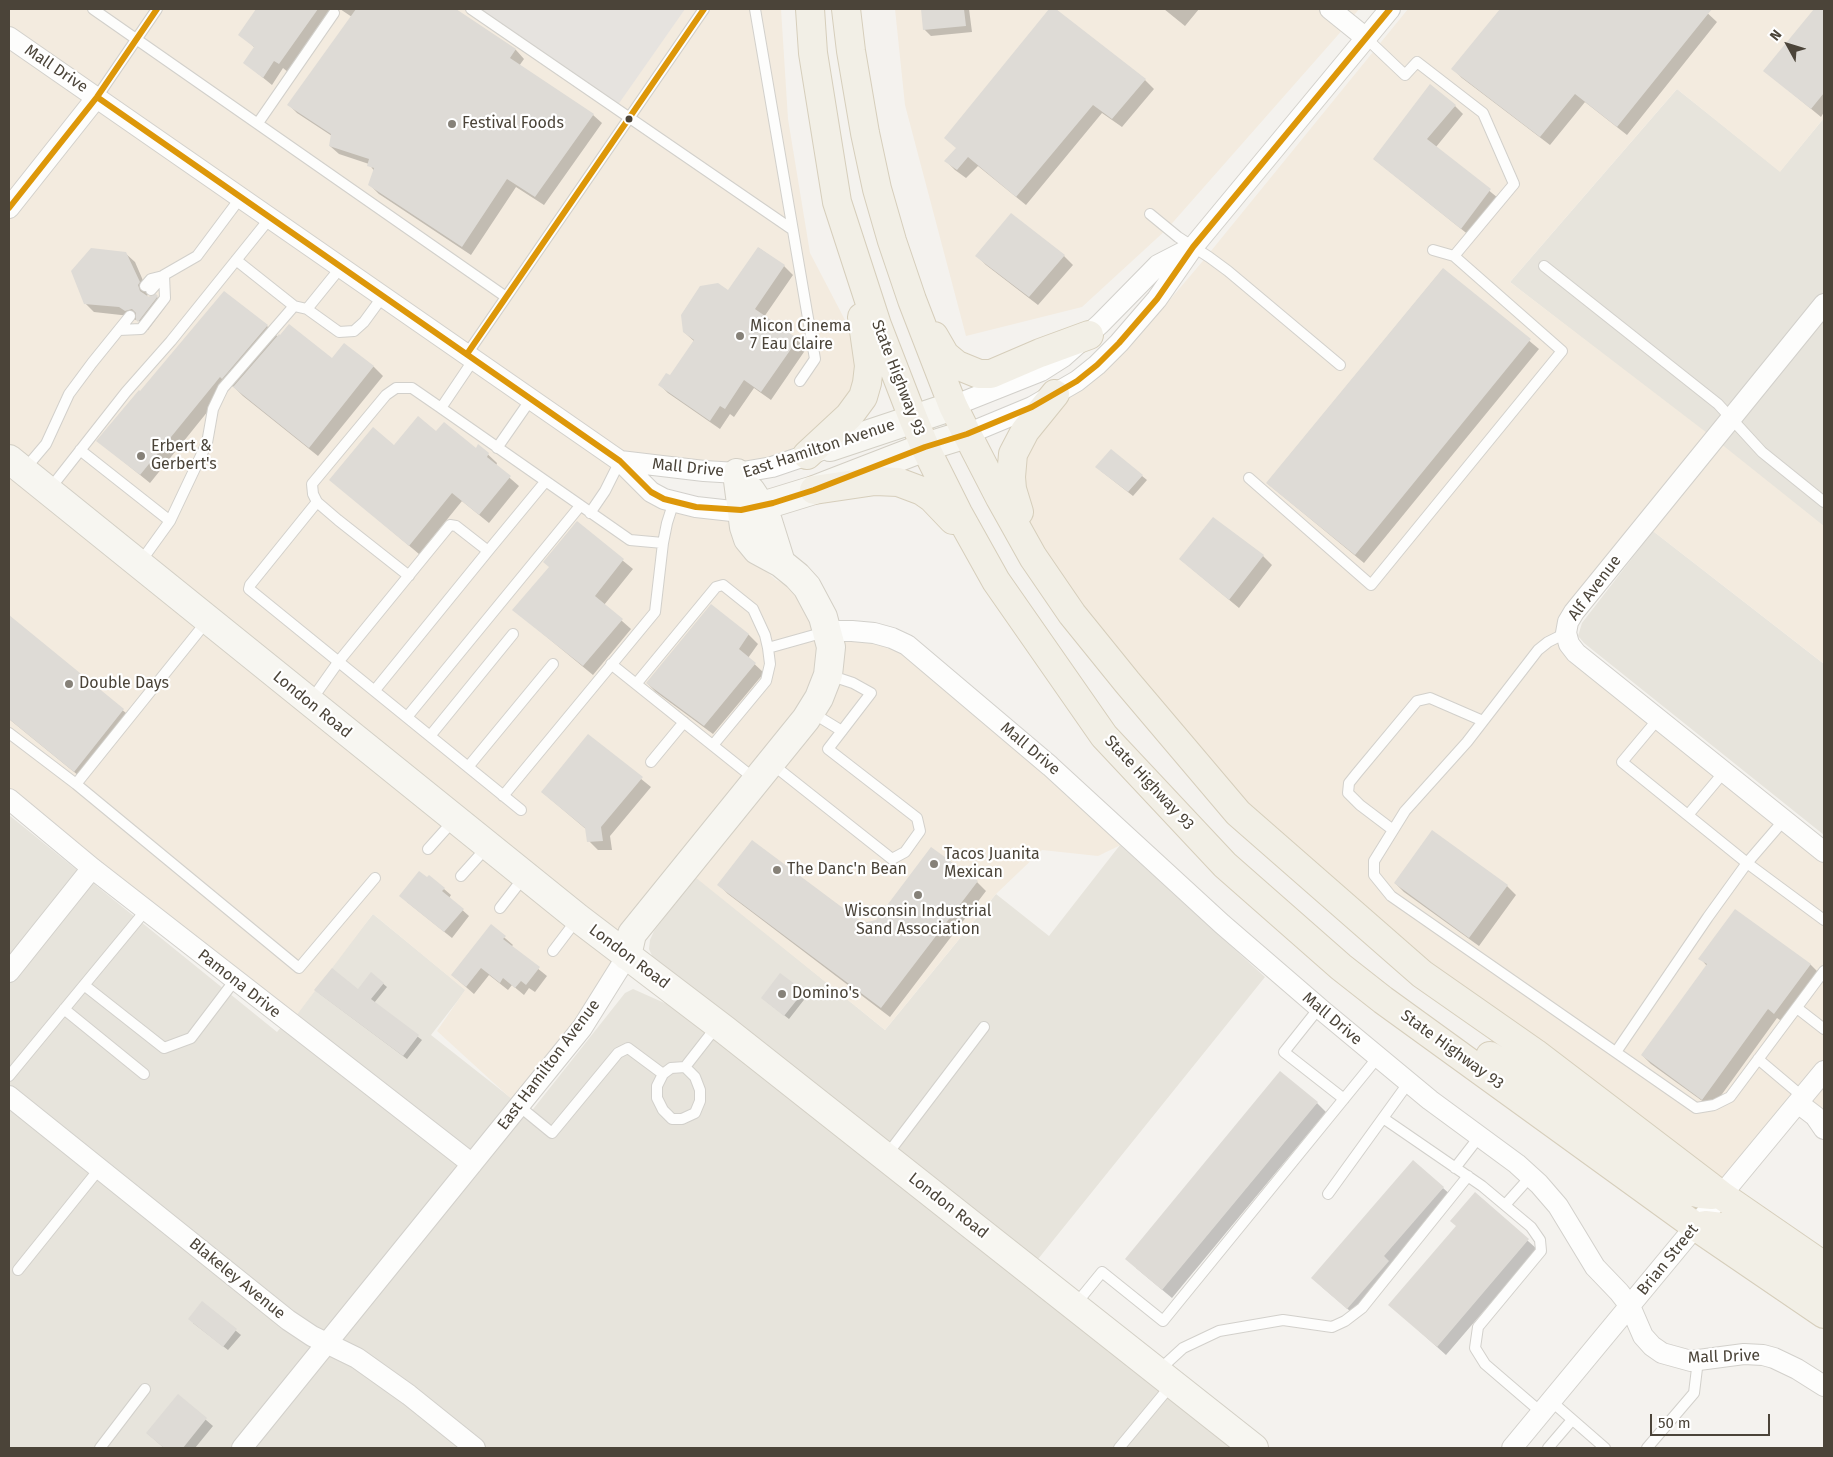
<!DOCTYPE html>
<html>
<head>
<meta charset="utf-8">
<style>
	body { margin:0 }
	#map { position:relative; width:1833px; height:1457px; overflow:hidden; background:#f4f2ee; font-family:"Fira Sans",sans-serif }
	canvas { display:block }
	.frame { position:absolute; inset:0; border:10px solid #4b4439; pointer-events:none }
	.north { position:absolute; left:1763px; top:20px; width:50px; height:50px; -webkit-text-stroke:4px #fff; paint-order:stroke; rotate:309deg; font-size:14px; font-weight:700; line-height:20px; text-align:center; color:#4b4439 }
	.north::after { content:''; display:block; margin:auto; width:18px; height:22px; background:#4b4439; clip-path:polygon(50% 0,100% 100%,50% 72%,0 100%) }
	.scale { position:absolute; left:1650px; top:1414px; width:120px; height:22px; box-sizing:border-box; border:2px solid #4b4439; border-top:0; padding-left:6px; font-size:15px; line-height:18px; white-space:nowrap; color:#4b4439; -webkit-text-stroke:4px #fff; paint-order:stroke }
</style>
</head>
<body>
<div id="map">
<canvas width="1833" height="1457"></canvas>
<div class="frame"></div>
<div class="north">N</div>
<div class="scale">50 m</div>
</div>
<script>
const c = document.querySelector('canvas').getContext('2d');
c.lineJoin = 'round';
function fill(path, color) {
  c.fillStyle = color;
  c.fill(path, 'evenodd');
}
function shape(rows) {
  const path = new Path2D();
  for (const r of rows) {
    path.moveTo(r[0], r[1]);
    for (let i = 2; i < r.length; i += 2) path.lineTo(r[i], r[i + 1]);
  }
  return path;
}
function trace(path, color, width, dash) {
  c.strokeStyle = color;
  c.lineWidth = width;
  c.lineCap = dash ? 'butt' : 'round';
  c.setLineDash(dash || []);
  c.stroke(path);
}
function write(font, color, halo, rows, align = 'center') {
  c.font = font + ' "Fira Sans",sans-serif';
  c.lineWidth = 4.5;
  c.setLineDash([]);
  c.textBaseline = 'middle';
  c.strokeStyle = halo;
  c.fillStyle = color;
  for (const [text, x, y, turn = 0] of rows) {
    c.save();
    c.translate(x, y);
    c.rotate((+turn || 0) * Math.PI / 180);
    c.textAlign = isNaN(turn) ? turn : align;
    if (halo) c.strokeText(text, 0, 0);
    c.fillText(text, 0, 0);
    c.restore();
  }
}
const residential = shape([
	[1677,89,1780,171,1824,118,1824,527,1510,282],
	[1653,531,1824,664,1824,835,1584,643,1578,636,1582,623],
	[9,815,277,1032,373,914,466,990,431,1035,530,1113,625,993,633,989,678,1009,711,1003,653,958,649,949,650,940,654,931,696,876,885,1030,996,894,1049,936,1120,845,1265,977,1022,1279,1237,1448,9,1448]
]);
const commercial = shape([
	[9,9,781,9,788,119,810,253,869,366,863,397,772,467,621,461,641,483,732,511,760,566,776,580,811,594,823,617,892,638,1131,840,1098,856,1042,850,996,894,885,1030,685,869,519,1106,437,1031,465,990,373,914,290,1024,9,799],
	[895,9,1359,9,1345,27,1167,229,1082,307,966,336,905,105],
	[1408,9,1824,9,1824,118,1780,172,1677,89,1510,282,1715,439,1824,526,1824,664,1645,525,1566,633,1824,852,1824,1129,1798,1103,1721,1195,1238,813,1072,614,1012,489,1011,465,1068,398,1081,391,1127,350,1202,262]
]);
const parking = shape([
	[471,9,685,9,615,109]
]);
const shadow = shape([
	[258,9,332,9,288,72,283,68,272,85,245,63,255,48,240,34],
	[340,9,441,9,444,11,446,9,454,9,516,50,524,59,519,66,593,115,602,123,544,205,516,187,471,255,379,194,370,185,375,172,369,164,339,154,330,146,332,136,297,113,289,105,352,17],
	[923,9,969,9,972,32,931,36,924,29],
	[1051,9,1053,9,1145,80,1154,89,1122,127,1102,113,1026,205,978,166,966,178,955,170,946,161,957,148,946,138],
	[1164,9,1199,9,1185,26],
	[1501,9,1703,9,1717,22,1627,135,1585,102,1550,145,1462,78,1453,69],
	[1816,9,1824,9,1824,112,1821,117,1765,71],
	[1455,106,1463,114,1436,147,1498,198,1470,236,1374,159],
	[759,248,784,266,793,275,764,317,797,340,806,349,771,400,754,388,734,417,730,414,720,429,668,393,659,384,670,377,695,342,684,332,729,292],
	[125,253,135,262,148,292,147,297,156,296,166,306,148,330,137,319,135,320,130,316,94,312,85,303],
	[977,256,1064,256,1073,265,1038,305,986,265],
	[1443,269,1539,349,1364,563,1267,483],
	[224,293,267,326,278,337,332,360,344,345,374,367,383,376,318,456,243,396,233,386,232,387,229,385,150,483,98,441,141,393],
	[436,433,476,449,479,446,497,463,496,466,519,486,489,523,462,501,419,554,331,480,394,447],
	[1111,451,1147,480,1133,496,1101,471],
	[577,523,633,569,604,605,631,629,593,675,514,610,550,567],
	[1263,556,1272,565,1239,608,1180,559],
	[711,606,749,635,758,644,748,658,764,673,713,734,656,692,647,683],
	[9,616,132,718,84,780,9,719],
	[588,736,651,787,610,836,612,850,598,850,589,841,587,830,542,792],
	[977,882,986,891,890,1017,728,894,719,885,863,925,877,921],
	[1395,883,1507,886,1516,895,1479,946,1404,892],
	[444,889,451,895,449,898,469,916,452,938,407,902],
	[491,926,513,945,511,947,547,976,535,992,529,988,524,995,512,985,508,990,489,975,474,994,452,975],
	[1700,958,1810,964,1819,973,1783,1022,1777,1018,1712,1108,1651,1064,1642,1055,1707,966],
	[372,974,387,987,374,1003,422,1040,407,1059,320,994,358,990],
	[803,992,807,996,789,1019,767,1002],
	[1317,1103,1326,1112,1172,1298,1136,1268],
	[1443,1188,1452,1196,1357,1317,1322,1287],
	[1475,1194,1537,1249,1446,1355,1390,1305,1457,1226],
	[202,1303,241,1335,228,1350,193,1323],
	[178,1396,213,1426,195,1448,164,1448,147,1433]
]);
const building = shape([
	[256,9,318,9,279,64,274,61,263,78,243,63,254,47,238,35],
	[356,9,456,9,516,49,510,58,594,114,535,197,507,179,462,247,368,185,374,168,367,166,369,159,329,146,331,134,287,105],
	[921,9,964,9,966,26,923,30],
	[1049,9,1056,9,1146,79,1112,119,1093,105,1016,197,968,157,957,170,944,161,956,148,944,138],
	[1500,9,1712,9,1617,127,1575,94,1540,137,1451,69],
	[1814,9,1824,9,1824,93,1811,109,1763,71],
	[1430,84,1456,105,1427,139,1491,189,1461,229,1373,159],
	[1011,213,1065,255,1029,297,975,256],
	[758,247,785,265,755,309,798,339,761,392,744,380,725,409,720,406,710,421,658,385,666,373,670,375,694,340,683,332,681,315,700,286,718,283,728,290],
	[91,248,126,252,140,282,138,285,140,291,149,297,156,294,158,296,138,322,136,320,136,313,132,309,125,311,119,307,84,304,71,271],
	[1443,268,1531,339,1355,555,1266,483],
	[224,291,268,325,222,379,220,377,140,475,96,441,139,390,140,391],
	[289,324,332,358,344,343,374,366,309,448,233,387,279,334,280,335],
	[418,416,436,431,444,422,476,448,478,444,489,453,487,457,511,476,479,515,452,493,409,546,329,480,373,427,394,445],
	[1111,449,1143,475,1128,492,1095,467],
	[1213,517,1264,555,1229,600,1179,559],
	[577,521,624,559,595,596,623,619,583,666,512,610,549,567,543,562],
	[711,604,749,634,739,649,756,663,704,726,646,683],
	[9,615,124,709,74,772,9,719],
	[588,734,643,777,601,827,603,841,587,842,585,828,541,792],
	[1432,830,1508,885,1469,938,1394,883],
	[752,840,863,923,876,920,931,847,978,881,881,1008,717,885],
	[419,871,427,877,429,875,445,888,442,891,464,909,444,932,399,896],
	[1735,909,1811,964,1774,1014,1768,1009,1702,1100,1641,1055,1707,964,1698,959],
	[491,924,506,936,503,939,540,967,526,985,521,981,515,988,503,978,500,983,481,968,466,987,451,975],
	[332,968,358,989,371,972,384,983,371,999,419,1035,403,1056,314,990],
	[780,973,804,991,784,1016,761,998],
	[1280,1071,1318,1102,1162,1290,1125,1259],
	[1413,1160,1444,1187,1384,1256,1389,1261,1347,1309,1311,1278],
	[1475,1192,1529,1239,1437,1347,1388,1305,1456,1226,1450,1221],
	[202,1301,237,1329,223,1347,188,1319],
	[178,1394,207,1418,183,1448,164,1448,146,1433]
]);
const lane = shape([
	[93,9,506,297],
	[471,9,793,230],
	[755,9,815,359,800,381],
	[1366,38,1405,75,1417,62,1483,113,1514,184,1454,256],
	[97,97,157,9],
	[258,123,334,13],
	[1150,214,1178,237,1209,257,1228,271,1340,365],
	[236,260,294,306,307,309,341,267],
	[1544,266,1718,404,1762,452,1824,502],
	[145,286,151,279,163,276],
	[151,290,164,275,197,256,241,197],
	[307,309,339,332,354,331,364,322,383,296],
	[119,330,141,329,165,298,164,275],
	[467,354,704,9],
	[474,359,441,408,630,540,663,543,667,523,674,501],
	[497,448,531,399],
	[80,450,170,521,139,564],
	[24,470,46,444,69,394,92,363,130,316],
	[1249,478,1371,585,1562,351,1454,256,1433,250],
	[49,490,126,392,171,341,270,218],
	[317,502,250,585,249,589,521,810],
	[590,513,605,491,620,461],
	[170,521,207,443,213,409,223,388,294,306],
	[409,576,338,520,317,502,313,494,312,484,386,395,396,388,412,388,441,408],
	[1566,633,1548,642,1538,650,1467,742,1405,811,1374,861,1374,875,1391,896,1696,1108,1714,1105,1730,1097,1824,971],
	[768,648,825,632],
	[611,664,756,780],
	[636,684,716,587,723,585,753,609,765,635,768,648,770,664,766,681,713,745],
	[375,690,488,551],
	[310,702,339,661,450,525,456,526,488,551,545,482],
	[811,712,842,731],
	[407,717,580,506],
	[1658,719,1622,762,1747,863,1784,820],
	[9,733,76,784,299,968,375,878],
	[430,736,513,634],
	[651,762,684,722],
	[772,764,892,859,905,852,920,831,917,818,828,749,871,693,853,683,829,675],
	[468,767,553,664],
	[76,784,207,621],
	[503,796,655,612,663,543],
	[1688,815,1724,772],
	[1393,830,1360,805,1348,793,1349,783,1357,773,1417,701,1430,698,1483,721],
	[428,849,454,820],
	[461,876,487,847],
	[500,908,524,877],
	[553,951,578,918],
	[84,985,164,1048,191,1038,235,980],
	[1319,1008,1284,1052,1344,1099],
	[1797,1008,1824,1029],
	[64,1009,144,1074],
	[1616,1052,1708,917,1747,863,1824,920],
	[1758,1059,1803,1097],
	[685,1067,695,1077,700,1090,700,1101,695,1113,682,1119,672,1119,663,1110,657,1098,657,1086,663,1074,671,1068,685,1067,717,1026],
	[9,1076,146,910],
	[519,1106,552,1133,618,1053,628,1048,663,1074],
	[1383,1118,1482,1186,1531,1227,1540,1240,1541,1251,1478,1327,1475,1348,1485,1364,1542,1413],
	[886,1156,984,1027],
	[1455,1168,1479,1137],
	[1328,1194,1409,1082],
	[1505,1205,1531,1176],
	[18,1270,100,1168],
	[1075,1305,1102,1272,1163,1321,1378,1057],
	[1158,1371,1183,1348,1219,1331,1283,1320,1332,1327,1345,1321,1362,1308,1468,1176],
	[1551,1401,1605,1448],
	[100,1448,145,1389],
	[1119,1448,1172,1384],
	[1548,1448,1572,1420],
	[1647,1448,1694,1393,1698,1360]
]);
const street = shape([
	[1330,9,1366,38],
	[9,37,620,461,651,492,664,499,696,507,732,511,756,507],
	[9,208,97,97],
	[1824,304,1574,612,1568,622,1566,633,1569,644,1576,653,1824,852],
	[953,406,1041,371,1063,357,1100,324,1158,265,1191,248],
	[967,434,1032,407,1077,381,1097,365,1119,343,1157,299,1193,247,1390,9],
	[620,461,704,471,737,473,772,467,819,451],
	[828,631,852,631,874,633,892,638,907,645,1050,766,1222,924,1324,1012,1430,1100,1517,1164,1539,1184,1558,1206,1595,1267,1619,1292,1630,1306,1643,1336,1652,1346,1662,1353,1691,1361,1744,1354,1763,1355,1774,1358,1797,1369,1824,1386],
	[9,799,92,868,472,1164],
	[9,972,92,868],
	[9,1096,288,1320,312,1336,357,1358,409,1395,475,1448],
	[1798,1103,1815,1116,1824,1129],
	[242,1448,582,1028,627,956],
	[1512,1448,1824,1071]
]);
const secondary = shape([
	[830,447,953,406],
	[9,459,578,918,725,1030,1254,1448],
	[751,491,765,512,781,563],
	[762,506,814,490,925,447,967,434],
	[627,956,632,934,806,719,819,698,828,675,831,647,823,617,807,587,797,576,781,563,757,550,748,539,744,527,737,473]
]);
const primary = shape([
	[810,9,813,53,837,202,877,325,913,418,925,447,958,513,996,581,1104,736,1225,865,1341,967,1383,1000,1695,1226,1824,1314],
	[846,9,851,51,865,133,877,189,892,241,912,300,953,406,967,434,1000,498,1033,557,1072,614,1127,682,1238,813,1422,974,1535,1053,1721,1195,1824,1266],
	[934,336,945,355,957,365,979,374,991,374,1040,353,1089,335],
	[807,455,849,416,863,397,867,383,869,366,862,317],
	[814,490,875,481,898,482,922,491,932,498,953,520],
	[1019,512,1012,489,1011,477,1013,454,1025,431,1055,394],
	[1490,1056,1523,1078,1668,1181,1685,1190,1701,1194,1712,1195],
	[1705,1225,1730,1228,1752,1239,1824,1287]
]);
const bus1 = shape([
	[97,97,620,461,651,492,664,499,696,507,741,510,773,503,814,490,925,447,967,434,1032,407,1077,381,1097,365,1119,343,1157,299,1193,247,1390,9],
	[9,208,97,97,157,9],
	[467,354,704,9]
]);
const markers = [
	[629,119,4.5,"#4b4439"],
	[452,124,5,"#868178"],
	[740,336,5,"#868178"],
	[141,456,5,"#868178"],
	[69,684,5,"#868178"],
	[934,864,5,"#868178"],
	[777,870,5,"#868178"],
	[918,895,5,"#868178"],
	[782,994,5,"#868178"]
];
const streetNames = [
	["Mall Drive",56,69,34],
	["State Highway 93",898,378,69],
	["East Hamilton Avenue",819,449,-18],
	["Mall Drive",688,468,6],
	["Alf Avenue",1595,588,-53],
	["London Road",312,705,39],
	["Mall Drive",1030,749,40],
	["State Highway 93",1149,783,47],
	["London Road",629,957,37],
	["Pamona Drive",239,984,38],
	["Mall Drive",1332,1019,40],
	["State Highway 93",1452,1050,36],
	["East Hamilton Avenue",549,1065,-53],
	["London Road",948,1206,38],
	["Brian Street",1668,1260,-51],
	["Blakeley Avenue",237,1279,39],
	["Mall Drive",1724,1357,-2]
];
const poiNames = [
	["Festival Foods",462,124],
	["Micon Cinema",750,327],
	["7 Eau Claire",750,345],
	["Erbert &",151,447],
	["Gerbert's",151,465],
	["Double Days",79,684],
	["Tacos Juanita",944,855],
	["Mexican",944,873],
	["The Danc'n Bean",787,870],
	["Wisconsin Industrial",918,912,"center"],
	["Sand Association",918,930,"center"],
	["Domino's",792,994]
];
fill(residential, '#e7e4dc');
fill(commercial, '#f3ebdf');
fill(parking, '#e6e3df');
fill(shadow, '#0003');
fill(building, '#dedbd6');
trace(lane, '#d2d0cb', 12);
trace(street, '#d2d0cb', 22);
trace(secondary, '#d3cfc5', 30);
trace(primary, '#d6cebb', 30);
trace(lane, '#fdfdfc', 10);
trace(street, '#fdfdfc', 20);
trace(secondary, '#f7f6f1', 28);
trace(primary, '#f2efe6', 28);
trace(bus1, '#dd9709', 6);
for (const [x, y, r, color] of markers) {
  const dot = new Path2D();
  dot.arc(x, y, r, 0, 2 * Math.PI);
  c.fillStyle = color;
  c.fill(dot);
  trace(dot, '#fff', 2);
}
write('16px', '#4b4439', '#fff', streetNames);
write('16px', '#4b4439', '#fff', poiNames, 'left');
</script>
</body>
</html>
